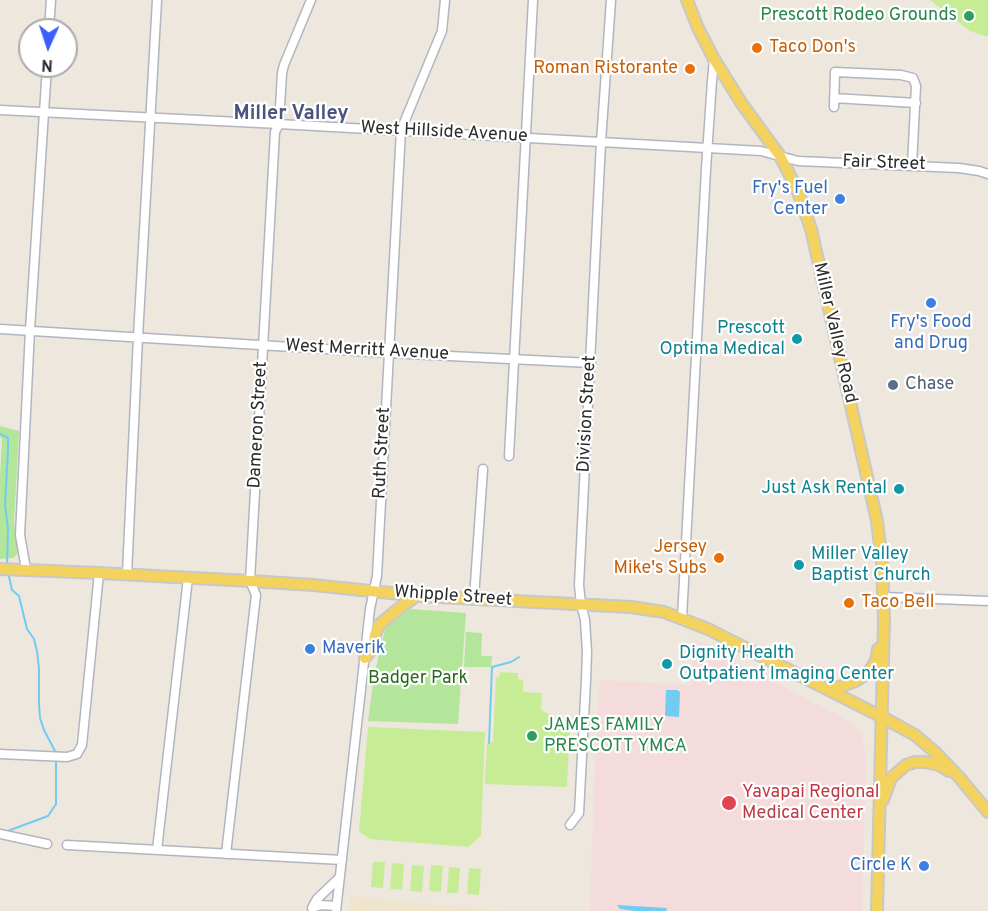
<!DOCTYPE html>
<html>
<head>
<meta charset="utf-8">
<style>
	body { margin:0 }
	#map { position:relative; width:988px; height:911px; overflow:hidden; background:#eee7de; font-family:Overpass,sans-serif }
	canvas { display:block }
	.north { position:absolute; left:18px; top:18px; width:60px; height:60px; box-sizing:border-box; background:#fff; border:2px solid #ababab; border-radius:50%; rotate:183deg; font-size:16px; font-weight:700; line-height:24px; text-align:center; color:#2c2c2c }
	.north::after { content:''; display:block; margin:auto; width:21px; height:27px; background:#3c5efd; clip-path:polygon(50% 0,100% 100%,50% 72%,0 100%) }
</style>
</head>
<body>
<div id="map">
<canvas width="988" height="911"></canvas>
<div class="north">N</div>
</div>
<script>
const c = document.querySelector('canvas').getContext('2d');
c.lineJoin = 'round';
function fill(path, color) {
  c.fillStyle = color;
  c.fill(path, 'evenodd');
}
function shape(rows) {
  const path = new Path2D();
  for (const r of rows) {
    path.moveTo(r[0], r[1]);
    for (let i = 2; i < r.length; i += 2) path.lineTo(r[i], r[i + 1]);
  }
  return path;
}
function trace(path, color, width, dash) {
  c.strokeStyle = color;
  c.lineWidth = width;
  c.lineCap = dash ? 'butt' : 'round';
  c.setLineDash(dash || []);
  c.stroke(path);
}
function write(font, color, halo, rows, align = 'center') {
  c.font = font + ' Overpass,sans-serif';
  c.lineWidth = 4.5;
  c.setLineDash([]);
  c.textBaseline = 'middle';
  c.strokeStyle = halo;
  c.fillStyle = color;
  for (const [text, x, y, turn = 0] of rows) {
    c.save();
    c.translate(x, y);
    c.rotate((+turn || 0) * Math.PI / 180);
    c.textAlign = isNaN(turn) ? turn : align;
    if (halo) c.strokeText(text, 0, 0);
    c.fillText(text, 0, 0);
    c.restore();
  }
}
const education = shape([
	[350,896,504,911,348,911]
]);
const medical = shape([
	[694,639,707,645,728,659,844,718,861,733,866,754,862,911,590,911,595,758,600,680,691,685]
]);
const green = shape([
	[0,426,19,431,14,523,18,549,17,554,14,558,0,559,0,476,2,438,0,437],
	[411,609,466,613,458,724,368,721,374,676,385,629,400,615],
	[466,632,482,633,481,656,492,656,491,667,464,667]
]);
const pitch = shape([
	[930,0,988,0,988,37,970,31],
	[500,672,518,673,518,679,523,680,523,692,542,693,541,710,550,715,553,728,570,729,567,787,485,784,487,743,493,742,496,677,499,677],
	[368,727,485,732,481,836,468,847,370,839,361,833,359,831],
	[373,862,385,862,383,888,371,887],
	[392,863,404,864,402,890,390,889],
	[412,865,424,866,422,892,410,891],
	[431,865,443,866,441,892,429,891],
	[449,867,460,868,458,893,447,893],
	[469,868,481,869,479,895,467,894]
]);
const water = shape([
	[666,690,677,690,680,692,679,717,665,716],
	[617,905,667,908,666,911,635,911,620,909]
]);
const stream = shape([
	[0,434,8,438,8,450,5,505,8,529,7,567],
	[8,572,12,590,19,596,27,629,34,639,37,651,39,669,39,704,40,718,44,730,56,753],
	[489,743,492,667,511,662,519,657],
	[5,832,48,816,56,804,56,759]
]);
const minor = shape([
	[49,30,51,0],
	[834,98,916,103],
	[834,107,835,72,901,75,913,78,916,86,912,165],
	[0,110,279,124,761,151,798,161,959,168,979,171,988,174],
	[0,329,389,353,591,363],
	[509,456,533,0],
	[26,569,20,535,30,330,47,66],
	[127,574,138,337,157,0],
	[884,597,988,601],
	[474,598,483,469],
	[682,618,706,169,712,81,714,59],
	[0,754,67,757,77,754,82,745,99,573],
	[570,825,579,813,586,680,587,652,585,620,581,604,579,585,601,142,611,0],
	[0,834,47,844],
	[67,845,342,860],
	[157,850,188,578],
	[226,854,256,595,250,581,275,132,279,124,282,73,284,65,311,0],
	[336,906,321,905,312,908,317,899,339,878],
	[336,911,370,609,377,576,401,130,442,31,445,0]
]);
const major = shape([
	[687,0,698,28,714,59,742,104,780,156,797,189,811,229,877,521,882,563,884,620,877,911],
	[0,569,99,573,250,581,313,585,419,596,631,607,664,612,708,629,882,717,915,735,936,753,959,777,988,812],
	[365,658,373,648,375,635,379,625,397,610,416,596],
	[830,690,856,681,868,673,876,661,878,649],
	[883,800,891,778,906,765,915,762,925,762,939,765,949,771]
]);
const markers = [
	[969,16,6,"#2e9e5b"],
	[757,48,6,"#e8710a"],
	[690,69,6,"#e8710a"],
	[840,199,6,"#3f7fe0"],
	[931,303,6,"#3f7fe0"],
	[797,339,6,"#0f9aa8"],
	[893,385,6,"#5c6f8a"],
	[899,489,6,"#0f9aa8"],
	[719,558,6,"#e8710a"],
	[799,565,6,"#0f9aa8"],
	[849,603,6,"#e8710a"],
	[310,649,6,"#3f7fe0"],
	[667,664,6,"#0f9aa8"],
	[532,736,6,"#2e9e5b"],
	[729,803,8,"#e0444e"],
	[924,866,6,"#3f7fe0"]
];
const leisureNames = [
	["Prescott Rodeo Grounds",957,16],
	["JAMES FAMILY",544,726,"left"],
	["PRESCOTT YMCA",544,747,"left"]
];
const foodNames = [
	["Taco Don's",769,48],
	["Roman Ristorante",678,69,"right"],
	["Jersey",707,548,"right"],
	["Mike's Subs",707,569,"right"],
	["Taco Bell",861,603]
];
const streetNames = [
	["West Hillside Avenue",444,133,3],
	["Fair Street",884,164,2],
	["Miller Valley Road",834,333,77],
	["West Merritt Avenue",367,351,3],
	["Division Street",588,414,-87],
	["Dameron Street",259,425,-87],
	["Ruth Street",383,453,-87],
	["Whipple Street",453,597,4]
];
const shopNames = [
	["Fry's Fuel",828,189],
	["Center",828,210],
	["Fry's Food",931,323,"center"],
	["and Drug",931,344,"center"],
	["Maverik",322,649,"left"],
	["Circle K",912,866]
];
const cultureNames = [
	["Prescott",785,329],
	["Optima Medical",785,350],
	["Just Ask Rental",887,489],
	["Miller Valley",811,555,"left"],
	["Baptist Church",811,576,"left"],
	["Dignity Health",679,654,"left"],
	["Outpatient Imaging Center",679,675,"left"]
];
const serviceNames = [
	["Chase",905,385]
];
const parkNames = [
	["Badger Park",418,679]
];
const healthNames = [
	["Yavapai Regional",742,793],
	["Medical Center",742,814]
];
const neighbourhoodNames = [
	["Miller Valley",291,115]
];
fill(education, '#efe5ce');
fill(medical, '#f4dcdd');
fill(green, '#b3e59a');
fill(pitch, '#c7ec96');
fill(water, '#70cdf1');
trace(stream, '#70cdf1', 2);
trace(minor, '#b2b4c0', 11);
trace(major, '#c8c8c8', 14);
trace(minor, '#fff', 8);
trace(major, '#f3d25e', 10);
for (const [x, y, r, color] of markers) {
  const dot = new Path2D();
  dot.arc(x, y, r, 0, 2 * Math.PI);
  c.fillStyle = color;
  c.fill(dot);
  trace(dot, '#fff', 2);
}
write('18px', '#27864d', '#fff', leisureNames, 'right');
write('18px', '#c56008', '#fff', foodNames, 'left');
write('18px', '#2c2c2c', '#fff', streetNames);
write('18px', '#366cbe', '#fff', shopNames, 'right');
write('18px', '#0d838f', '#fff', cultureNames, 'right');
write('18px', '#4e5e75', '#fff', serviceNames, 'left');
write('18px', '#2a6b19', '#fff', parkNames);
write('18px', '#be3a42', '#fff', healthNames, 'left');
write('bold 20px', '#4b547e', '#fff', neighbourhoodNames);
</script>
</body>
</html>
